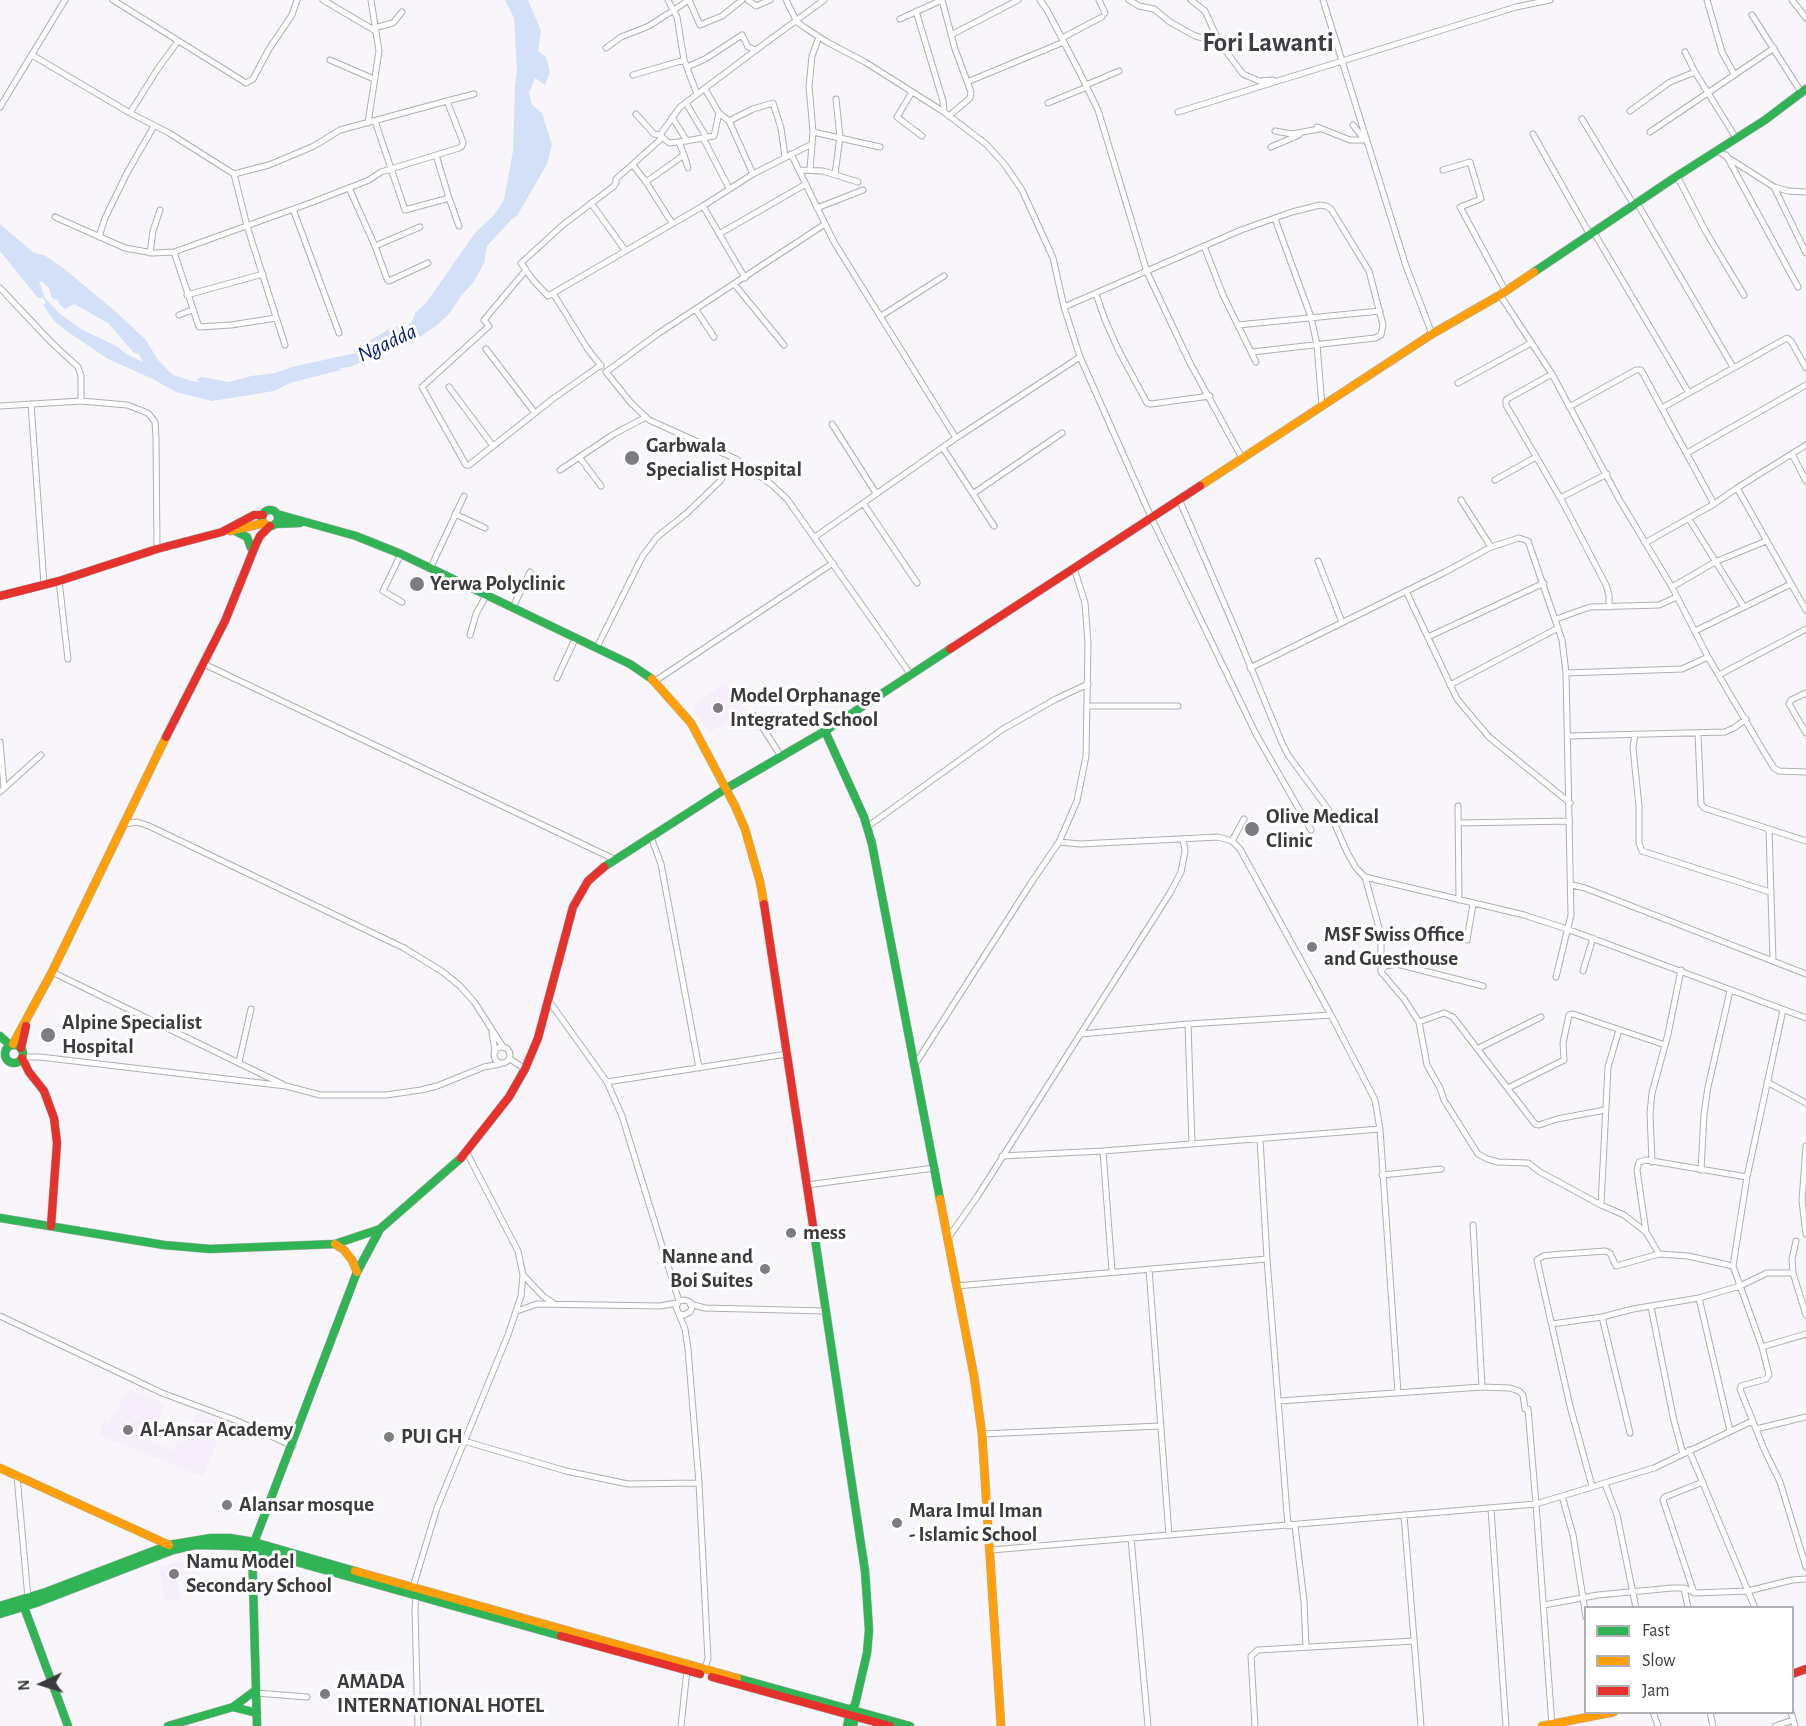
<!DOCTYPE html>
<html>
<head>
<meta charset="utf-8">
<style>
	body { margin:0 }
	#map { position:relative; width:1806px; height:1726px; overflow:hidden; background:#f9f6fb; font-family:"Alegreya Sans",sans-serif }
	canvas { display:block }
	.legend { position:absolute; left:1584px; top:1606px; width:210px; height:108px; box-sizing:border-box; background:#fff; border:2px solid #b1b0b2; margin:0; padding:8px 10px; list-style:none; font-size:18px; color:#3c3a3e }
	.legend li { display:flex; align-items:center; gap:12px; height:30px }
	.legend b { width:30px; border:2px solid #b1b0b2 }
	.north { position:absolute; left:12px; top:1654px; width:60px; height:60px; -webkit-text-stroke:4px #fff; paint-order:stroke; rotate:266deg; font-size:16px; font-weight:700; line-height:24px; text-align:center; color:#3c3a3e }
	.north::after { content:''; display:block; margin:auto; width:21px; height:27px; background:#3c3a3e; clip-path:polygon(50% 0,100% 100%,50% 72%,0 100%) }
</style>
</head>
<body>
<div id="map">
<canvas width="1806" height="1726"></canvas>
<ul class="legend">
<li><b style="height:8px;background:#30b455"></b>Fast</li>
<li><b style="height:8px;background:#ff9f0a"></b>Slow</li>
<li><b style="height:8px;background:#e5322d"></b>Jam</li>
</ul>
<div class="north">N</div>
</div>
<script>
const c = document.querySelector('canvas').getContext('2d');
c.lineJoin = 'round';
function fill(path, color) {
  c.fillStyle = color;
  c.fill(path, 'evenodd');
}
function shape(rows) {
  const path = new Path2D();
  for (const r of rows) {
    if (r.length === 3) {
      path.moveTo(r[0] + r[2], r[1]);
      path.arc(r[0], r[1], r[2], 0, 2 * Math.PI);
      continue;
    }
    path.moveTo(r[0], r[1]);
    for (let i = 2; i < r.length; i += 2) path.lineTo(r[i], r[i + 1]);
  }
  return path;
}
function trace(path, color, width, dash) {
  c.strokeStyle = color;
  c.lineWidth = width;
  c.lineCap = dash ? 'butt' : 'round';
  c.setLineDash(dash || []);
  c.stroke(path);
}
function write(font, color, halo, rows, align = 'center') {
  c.font = font + ' "Alegreya Sans",sans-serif';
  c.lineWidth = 6;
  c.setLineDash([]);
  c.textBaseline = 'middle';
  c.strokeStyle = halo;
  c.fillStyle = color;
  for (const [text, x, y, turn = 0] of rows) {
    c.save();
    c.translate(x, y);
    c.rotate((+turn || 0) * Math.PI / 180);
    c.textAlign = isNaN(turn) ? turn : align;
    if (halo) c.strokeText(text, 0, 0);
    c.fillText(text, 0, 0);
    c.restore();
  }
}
const education = shape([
	[726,681,745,709,709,733,692,707],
	[129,1389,165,1404,151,1443,174,1450,177,1440,187,1442,196,1413,223,1424,204,1477,99,1435,103,1420,109,1422],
	[198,1556,200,1570,177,1578,180,1599,164,1600,159,1567]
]);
const water = shape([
	[505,0,528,0,541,31,538,51,546,57,550,72,545,85,535,78,529,93,532,105,542,113,552,145,547,164,517,216,512,219,487,246,484,263,473,283,461,296,449,314,436,326,409,344,398,348,388,348,351,367,340,368,341,370,290,383,274,391,212,401,176,392,153,379,108,359,68,332,55,322,43,305,46,302,43,298,38,298,0,251,0,224,34,253,44,255,62,267,115,311,146,340,158,360,173,375,192,381,199,382,197,379,202,377,229,382,251,376,275,373,292,367,360,352,364,347,360,347,392,327,408,326,413,320,415,313,426,303,475,233,494,215,504,200,513,151,515,86,517,70,514,18],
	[39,281,43,282,49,288,52,298,58,300,60,305,65,309,74,304,108,323,134,353,139,354,143,362,126,354,118,347,81,329,59,313,45,298]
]);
const street = shape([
	[113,0,246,83,253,79,269,49,292,15,297,0],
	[323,0,374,30],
	[668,0,677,17,684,60,697,94],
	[689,0,700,25,722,16,742,0],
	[748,0,756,6,770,0],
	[786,0,797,22,804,27,827,42,865,62,944,112,986,144,1005,165,1022,190,1053,258,1064,307,1080,357,1151,517,1256,734,1311,830],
	[942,0,955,49,971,92,970,98,949,116],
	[1040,0,1047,10,1079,71,1098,110,1147,272,1190,363,1242,458],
	[1099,0,1105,13],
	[1129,0,1139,6,1154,9,1170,22,1195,36,1219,42],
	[1191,0,1205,11,1219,42,1243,74,1259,81,1273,80],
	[1323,0,1406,266,1432,334],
	[1707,0,1722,52,1734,74],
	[1792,0,1806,18],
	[916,11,943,101,944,112],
	[1752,15,1801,92],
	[900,19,942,0],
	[374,28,393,23,402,12],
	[951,35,1018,0],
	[1062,38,1102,17],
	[606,48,621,37,649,26,689,0],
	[756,50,680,107,660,135,661,139,616,179,616,183,614,186,564,224,521,263,533,280,548,296,703,206,753,174,812,144],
	[1685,52,1695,72,1736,138],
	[32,55,130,113,169,133,234,174,247,226,285,345],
	[330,60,374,79],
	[687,67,705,59,742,35,748,47,756,50,824,0],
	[633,75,684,60],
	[967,82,1064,42],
	[1086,85,1119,71],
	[912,92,897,117,922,136],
	[447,101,474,94],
	[686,103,705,135,703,138,714,136,719,113,705,89],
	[1048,103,1087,87],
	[0,107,65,0],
	[1630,111,1670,82,1695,72],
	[1178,112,1516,7,1550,0],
	[130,113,157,70,178,41],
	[719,113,729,121,753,174],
	[636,114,654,134,660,135,669,143,679,142],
	[672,117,687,141],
	[1582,119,1634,205],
	[375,121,405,210,449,198,436,155],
	[729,121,753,109,773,103,781,128,785,157],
	[368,123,379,51,371,0],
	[1353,125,1364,139],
	[1317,127,1350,140,1365,140],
	[1275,131,1292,134,1319,129],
	[813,132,880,147],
	[1650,132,1774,48],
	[1533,134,1589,233],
	[1271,147,1299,135],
	[1716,150,1774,187,1788,191,1806,192],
	[791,154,834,242,956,438],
	[684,155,688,168],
	[1726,155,1798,287],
	[633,165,646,182,672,223],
	[810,169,813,132,809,86,812,56,819,37],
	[800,170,823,171,858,182],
	[1443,170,1470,162,1481,199,1460,207,1505,290],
	[835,174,840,137,836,99],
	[1677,176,1706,232,1744,295],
	[646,182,684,155,679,142,703,138,729,188],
	[1774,187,1806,253],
	[349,188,375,246,387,279,389,281,428,263],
	[449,198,459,226],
	[591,203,625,250],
	[1637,203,1733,367],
	[703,206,745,278],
	[817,208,863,190],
	[293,209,339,333],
	[55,217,125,248,153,253,174,252,313,202,369,180,381,172,459,148,462,146,463,142,447,101,340,130,314,146,269,165,234,174],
	[1275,219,1311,317,1317,345,1322,406],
	[825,224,659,333,606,372,631,403,649,420,736,459,772,485,787,499,911,675],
	[1593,231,1689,393],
	[719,234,806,184],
	[99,237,105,218,127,173,154,126],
	[375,246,420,227],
	[1204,246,1223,295,1256,362],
	[174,252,199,327,231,325,276,318],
	[150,253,153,231,160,210],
	[526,270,484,320,489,326,422,387,466,465,469,465,554,398,601,365],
	[735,285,784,345],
	[0,288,51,342,78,367,81,376,81,401],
	[553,293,587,348,601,366],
	[1096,294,1105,320,1119,351,1147,403,1151,404,1210,396],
	[187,295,263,274],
	[1500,295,1552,374,1619,499,1672,587,1708,657,1764,752,1774,768,1779,771,1806,772],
	[1064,307,1241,230,1292,212,1320,205,1326,206,1331,209,1369,271,1383,325,1381,335,1375,338,1252,352],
	[696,310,714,337],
	[179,315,192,310],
	[881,316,944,276],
	[1238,325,1380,311],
	[486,349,535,413],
	[1552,374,1509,398,1506,400,1506,405,1562,501,1606,585,1609,595,1609,607],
	[1458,383,1531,343],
	[449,387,493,446],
	[31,404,44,584],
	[0,406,81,401,127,405,148,413,155,422,156,438,157,549],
	[1569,407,1636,370,1641,370,1714,504],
	[1662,408,1787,338,1791,341,1806,368],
	[832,424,876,493],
	[943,448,994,526],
	[1687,453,1806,385],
	[1792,454,1806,481],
	[580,458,601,486],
	[560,470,614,434,646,417],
	[1495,480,1536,457],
	[1737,488,1806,610],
	[974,493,1062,433],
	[1560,498,1607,474],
	[1179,499,1233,624,1282,743,1288,755,1328,809,1347,852,1356,868,1365,877,1381,935,1381,972,1404,999,1419,1022,1427,1065,1440,1088,1444,1100,1478,1154,1487,1159,1498,1162,1528,1163,1540,1172,1601,1205,1624,1215,1646,1232,1659,1254,1688,1256,1733,1266],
	[1461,500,1491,547],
	[863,503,917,583],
	[455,514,485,528],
	[1689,519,1744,607],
	[815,537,956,438,1080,357],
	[1645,543,1714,504,1737,488,1806,445],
	[401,554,383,591,402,602],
	[1318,561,1342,622],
	[431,567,464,496],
	[59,581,68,659],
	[1672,587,1715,562,1766,541],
	[1406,591,1457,699,1489,737,1570,803],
	[513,607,530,572],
	[1556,619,1590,607,1659,605,1677,597],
	[1695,631,1791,584],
	[470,635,476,614,487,594],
	[1428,637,1544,583],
	[597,647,642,557,657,537,687,513,720,481,736,459],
	[204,664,616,860],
	[1250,668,1445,572,1491,547,1519,538,1528,541,1562,640,1566,673,1571,915,1556,977],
	[1566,673,1682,669,1708,657],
	[1719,675,1806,629],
	[557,678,576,637],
	[655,681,833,563],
	[1450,685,1558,628],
	[1806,693,1791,700,1789,704,1806,733],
	[1088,706,1178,706],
	[755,716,781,756],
	[1698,733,1701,804,1704,808,1806,841],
	[1635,734,1633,748,1639,806,1639,843,1642,851,1770,892],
	[1568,736,1725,732,1734,728,1746,719],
	[0,742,4,788],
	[0,792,41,755],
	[1458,806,1459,900],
	[1459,823,1570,821],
	[124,824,137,822,149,826,404,948,443,972,460,986,475,1003,503,1047],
	[867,827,1003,729,1056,699,1088,684],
	[1769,829,1773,961],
	[651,837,661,864,699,1068],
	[1232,841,1244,819],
	[1059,842,1080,844,1218,837,1232,841,1240,849,1331,1015,1375,1100,1380,1129,1398,1393],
	[1365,877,1524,915,1567,929,1806,1018],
	[1572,885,1585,888,1806,974],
	[1467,940,1473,904],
	[1382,970,1385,966,1397,964,1483,986],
	[1583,971,1593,938],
	[52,972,282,1084],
	[549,1001,607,1082,622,1116,679,1301],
	[1783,1010,1747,1177,1733,1266,1762,1347,1769,1375,1766,1379,1741,1386,1740,1389,1764,1449,1780,1482,1806,1567],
	[1419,1022,1444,1013,1453,1017,1535,1124,1539,1125,1557,1119,1605,1110],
	[1188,1024,1192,1144],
	[492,1033,495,1051],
	[1081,1034,1188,1024,1331,1015],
	[502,1055,8],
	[1477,1049,1541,1017],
	[23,1057,40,1057,286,1086,320,1095,386,1095,421,1090,437,1086,484,1067,500,1064],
	[510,1059,525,1069],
	[239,1062,251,1009],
	[914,1066,1031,883,1059,842,1077,801,1086,756,1088,643,1085,603,1074,568],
	[607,1082,787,1054],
	[1767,1082,1806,1103],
	[1508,1088,1564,1060,1563,1043,1569,1015,1573,1014,1665,1045],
	[1260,1139,1267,1259,1288,1526],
	[1806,1146,1802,1201,1806,1234],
	[1103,1151,1112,1271],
	[1002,1156,1103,1151,1380,1129],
	[1652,1162,1650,1113,1652,1093,1668,1034,1681,970],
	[1701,1170,1704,1114,1708,1087,1730,991],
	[1382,1175,1441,1169],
	[807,1185,934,1168],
	[1601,1205,1608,1067,1619,1030],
	[1473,1225,1482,1387],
	[1646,1232,1637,1170,1639,1162,1646,1160,1747,1177],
	[948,1238,977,1197,1170,893,1181,872,1185,851,1183,839],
	[1149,1269,1169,1535],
	[1793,1273,1806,1315],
	[523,1275,543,1296,553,1303],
	[956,1286,1267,1259],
	[1699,1298,1730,1431],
	[690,1304,705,1308,826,1311],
	[1651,1307,1674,1421,1683,1454],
	[517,1311,537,1304,660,1306,677,1303],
	[680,1314,684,1315,690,1312,692,1307,690,1302,685,1300,679,1301,676,1307,685,1329,688,1349,699,1483,708,1659,704,1670],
	[0,1316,162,1393,235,1420,293,1446],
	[1602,1317,1630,1433],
	[1552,1324,1602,1317,1633,1309,1699,1298,1740,1286,1767,1273,1793,1273,1792,1259,1796,1241],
	[1762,1347,1806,1334],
	[1279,1401,1482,1387,1510,1388,1519,1391,1523,1395,1525,1409,1528,1409,1536,1504,1552,1726],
	[1756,1429,1806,1417],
	[982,1434,1160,1426],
	[464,1441,566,1471,628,1484,699,1483],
	[1689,1450,1755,1608],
	[17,1476,28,1598],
	[1605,1484,1617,1515,1636,1608],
	[1592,1486,1570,1406,1537,1260,1543,1256,1550,1255,1605,1251,1610,1253,1616,1266,1659,1254],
	[1562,1496,1573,1535,1586,1617],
	[1491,1509,1506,1726],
	[1404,1515,1421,1726],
	[1295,1526,1304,1601,1306,1647],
	[1131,1538,1148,1726],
	[991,1550,1536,1504,1654,1468,1752,1421],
	[413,1587,437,1508,508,1335,521,1296,523,1275,518,1251,467,1153],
	[1684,1588,1688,1608],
	[1694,1593,1663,1500,1665,1497,1703,1482],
	[416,1597,415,1609,418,1726],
	[1544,1605,1598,1595,1672,1588,1684,1588,1695,1593,1748,1591,1792,1580,1806,1579],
	[256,1693,307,1697],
	[1653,1712,1658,1726],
	[1710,1712,1713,1726],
	[1791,1712,1795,1726],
	[681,1726,687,1670],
	[1255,1726,1251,1656,1258,1650,1414,1641],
	[1775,1726,1793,1720]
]);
const fast = shape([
	[1534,272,1677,176,1765,120,1806,89],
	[270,518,8],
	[277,514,356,536,401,554,630,664,652,679],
	[275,524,300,523],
	[235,531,247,537,251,548],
	[825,731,864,817,872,844,940,1199],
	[604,867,722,791,825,731,950,649],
	[0,1036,10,1045],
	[14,1054,9],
	[0,1218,164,1245,210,1249,335,1244,380,1229,461,1158],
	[814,1232,865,1571,869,1630,867,1653,855,1705,851,1709,847,1726],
	[0,1606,46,1592,169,1545,211,1538,230,1538,254,1542,355,1571],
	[24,1607,68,1726],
	[0,1614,36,1603,173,1550,195,1545,239,1546,561,1636],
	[737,1678,910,1726],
	[233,1707,257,1713],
	[168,1726,233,1707,256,1690],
	[257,1726,252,1548,357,1272,379,1231],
	[853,1726,856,1712]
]);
const slow = shape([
	[1200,486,1432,334,1500,295,1534,272],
	[230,531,264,523],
	[652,679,691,723,735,806,745,829,760,882,764,904],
	[13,1044,52,972,166,737],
	[940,1199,974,1376,982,1434,1001,1726],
	[335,1244,344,1250,352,1260,357,1272],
	[0,1468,169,1545],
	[355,1571,737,1678],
	[1542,1726,1614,1712]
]);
const jam = shape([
	[0,596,59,581,157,549,222,532,254,515,263,515],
	[950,649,1200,486],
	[166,737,225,621,256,544,260,536,270,526],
	[764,904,814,1232],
	[21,1048,26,1026],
	[22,1058,29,1072,44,1091,54,1118,57,1143,51,1226],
	[461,1158,509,1097,525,1069,538,1038,573,907,588,881,604,867],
	[561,1636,700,1674],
	[1792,1674,1806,1669],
	[712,1677,890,1726]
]);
const markers = [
	[632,458,8,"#7e7c80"],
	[417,584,8,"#7e7c80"],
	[718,708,6,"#7e7c80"],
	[1252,829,8,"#7e7c80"],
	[1312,947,6,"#7e7c80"],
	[48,1035,8,"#7e7c80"],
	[791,1233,6,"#7e7c80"],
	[765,1269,6,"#7e7c80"],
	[128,1430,6,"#7e7c80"],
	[389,1437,6,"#7e7c80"],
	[227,1505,6,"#7e7c80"],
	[897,1523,6,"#7e7c80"],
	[174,1574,6,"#7e7c80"],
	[325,1694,6,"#7e7c80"]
];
const poiNames = [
	["Garbwala",646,446],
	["Specialist Hospital",646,470],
	["Yerwa Polyclinic",430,584],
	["Model Orphanage",730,696],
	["Integrated School",730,720],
	["Olive Medical",1266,817],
	["Clinic",1266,841],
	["MSF Swiss Office",1324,935],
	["and Guesthouse",1324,959],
	["Alpine Specialist",62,1023],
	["Hospital",62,1047],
	["mess",803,1233],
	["Nanne and",753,1257,"right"],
	["Boi Suites",753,1281,"right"],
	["Al-Ansar Academy",140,1430],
	["PUI GH",401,1437],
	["Alansar mosque",239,1505],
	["Mara Imul Iman",909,1511],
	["- Islamic School",909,1535],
	["Namu Model",186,1562],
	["Secondary School",186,1586],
	["AMADA",337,1682],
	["INTERNATIONAL HOTEL",337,1706]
];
const waterNames = [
	["Ngadda",387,343,-25]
];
const districtNames = [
	["Fori Lawanti",1268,43]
];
fill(education, '#f7eefb');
fill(water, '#d4dff8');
trace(street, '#b0aeb2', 7);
trace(fast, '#b0aeb2', 9);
trace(slow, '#b0aeb2', 9);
trace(jam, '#b0aeb2', 9);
trace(street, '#fefefe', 5);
trace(fast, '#30b455', 8);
trace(slow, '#ff9f0a', 8);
trace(jam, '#e5322d', 8);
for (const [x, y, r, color] of markers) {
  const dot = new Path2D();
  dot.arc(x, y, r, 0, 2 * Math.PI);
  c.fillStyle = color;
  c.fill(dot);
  trace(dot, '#fff', 2);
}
write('bold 21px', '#3c3a3e', '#fff', poiNames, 'left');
write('italic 22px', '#031a77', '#fff', waterNames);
write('bold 27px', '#403c43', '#fff', districtNames);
</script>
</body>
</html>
